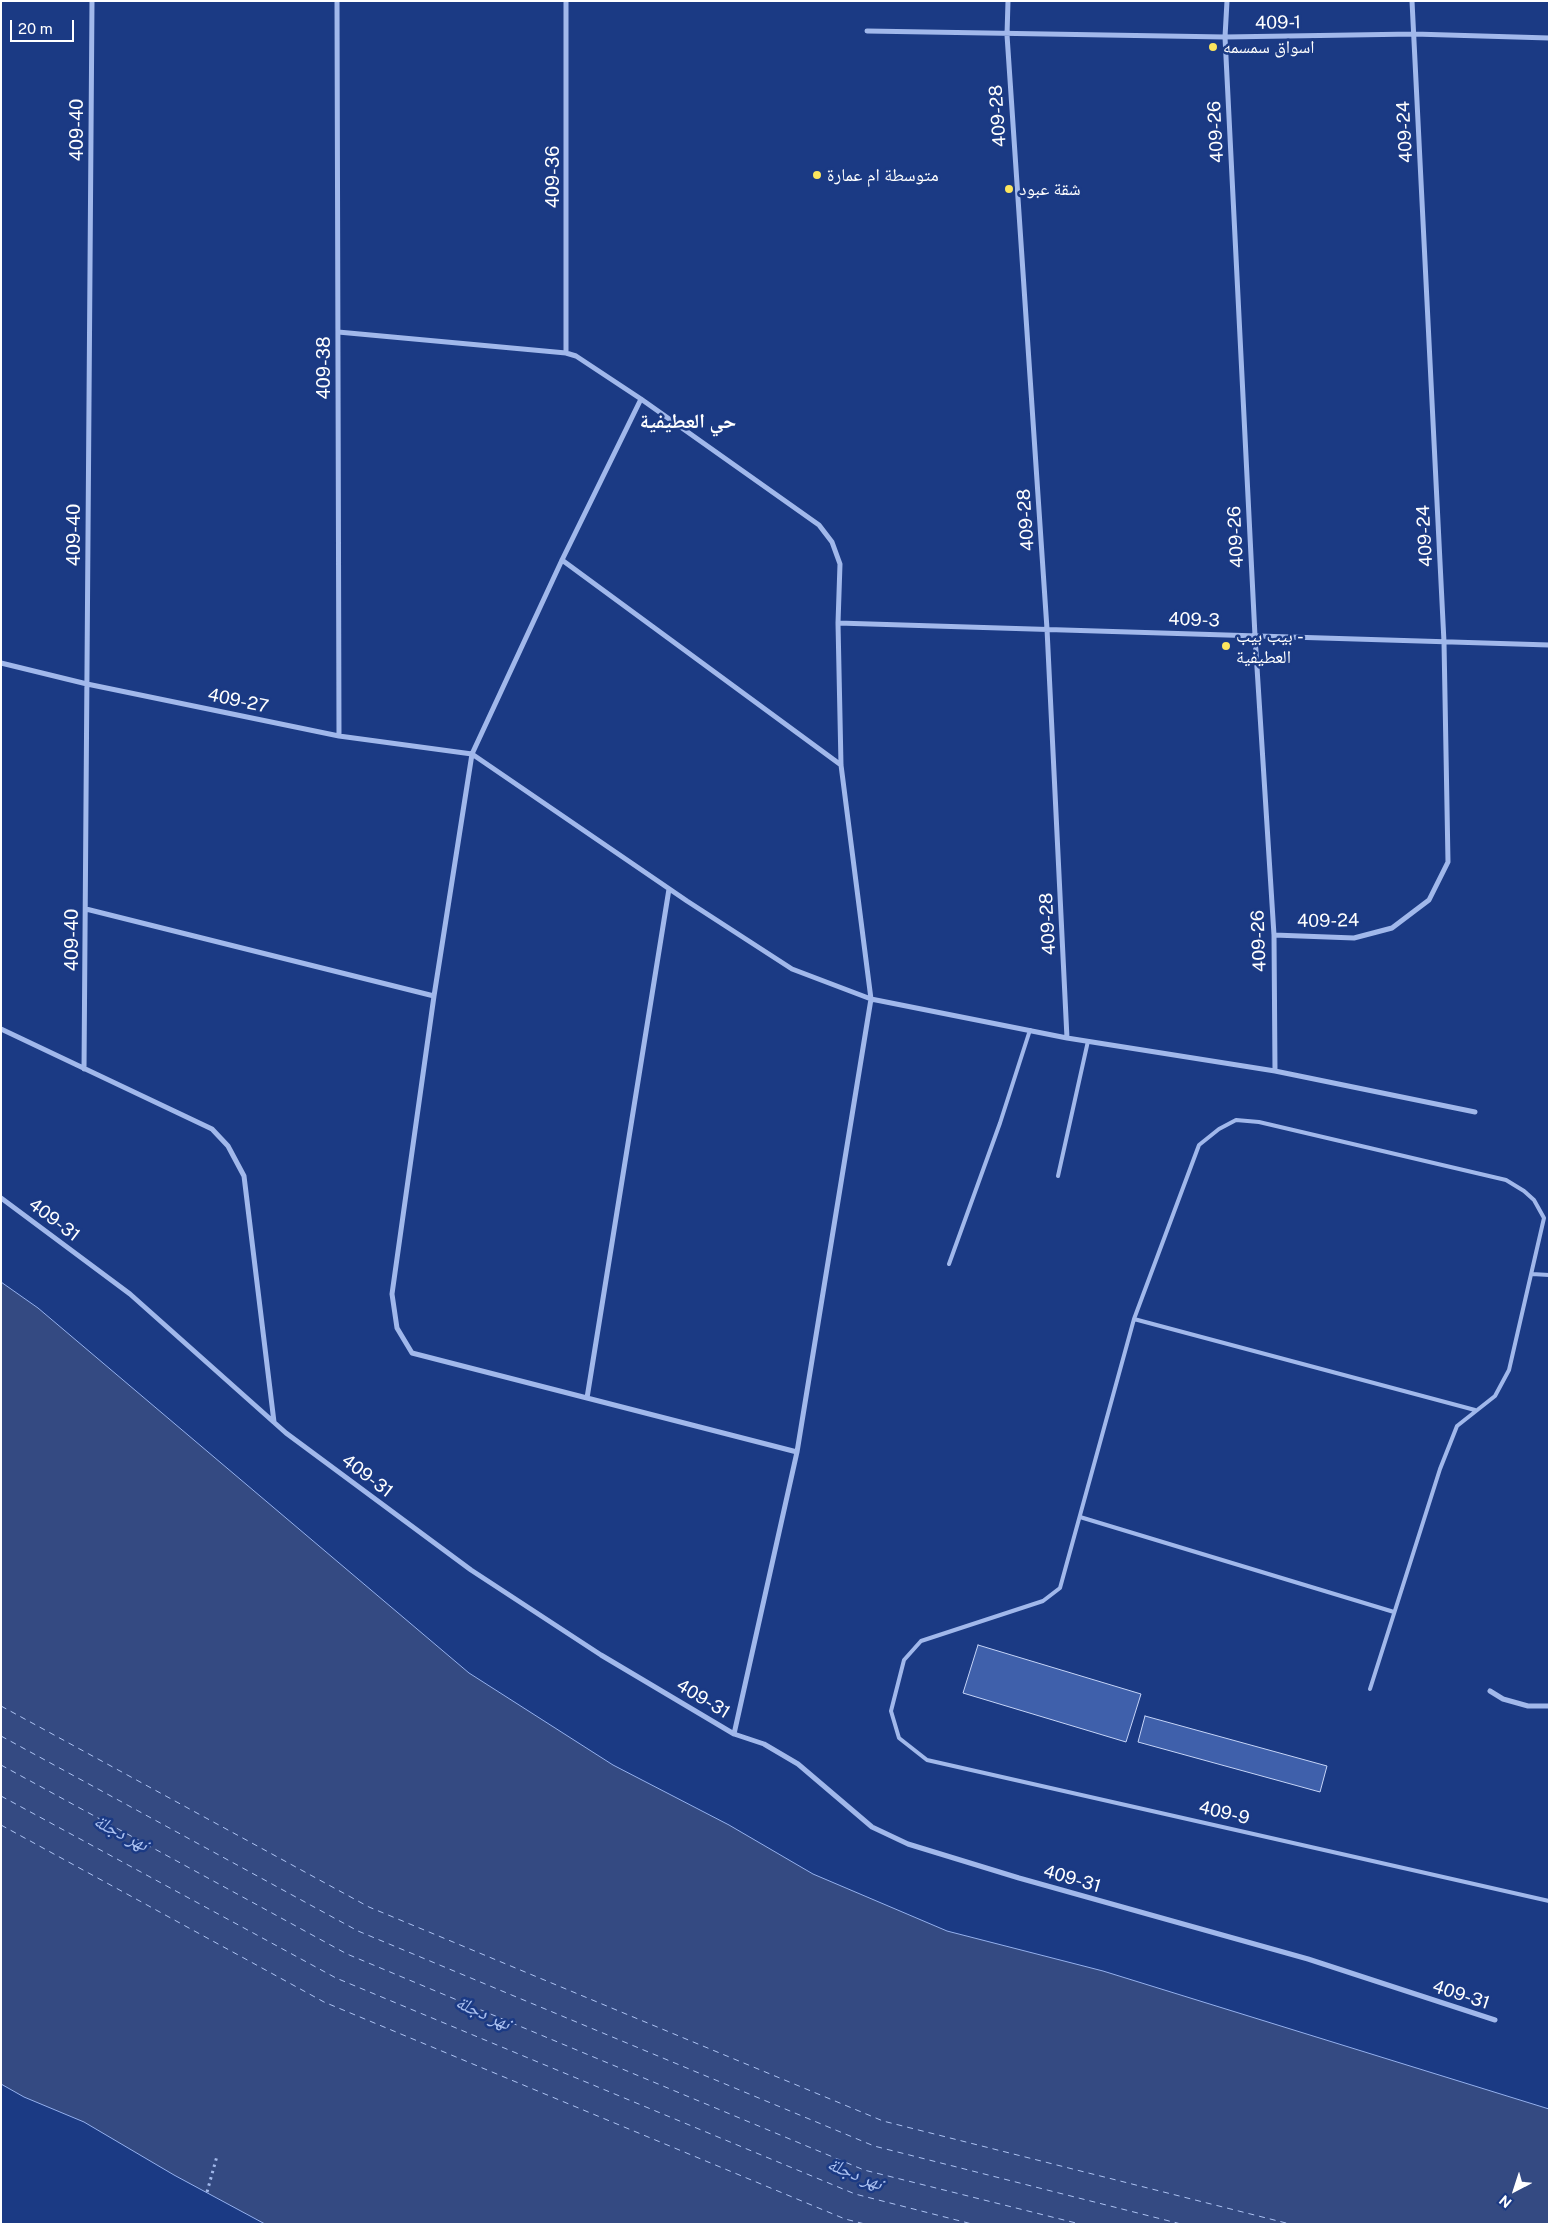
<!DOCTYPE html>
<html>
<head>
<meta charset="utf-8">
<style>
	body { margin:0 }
	#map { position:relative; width:1550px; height:2225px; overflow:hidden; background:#1b3a84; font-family:"Public Sans",sans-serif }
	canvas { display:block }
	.frame { position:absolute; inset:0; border:2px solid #fff; pointer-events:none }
	.north { position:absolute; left:1490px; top:2165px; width:50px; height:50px; -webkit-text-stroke:4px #1b3a84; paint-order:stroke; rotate:220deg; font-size:14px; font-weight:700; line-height:20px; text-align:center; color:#fff }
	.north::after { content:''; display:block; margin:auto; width:18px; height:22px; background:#fff; clip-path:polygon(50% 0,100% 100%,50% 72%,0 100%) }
	.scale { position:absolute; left:10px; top:20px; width:64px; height:22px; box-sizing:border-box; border:2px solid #fff; border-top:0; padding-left:6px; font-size:15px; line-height:18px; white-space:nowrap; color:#fff; -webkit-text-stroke:4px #1b3a84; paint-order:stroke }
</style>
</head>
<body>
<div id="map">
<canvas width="1550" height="2225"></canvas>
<div class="frame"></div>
<div class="north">N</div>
<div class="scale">20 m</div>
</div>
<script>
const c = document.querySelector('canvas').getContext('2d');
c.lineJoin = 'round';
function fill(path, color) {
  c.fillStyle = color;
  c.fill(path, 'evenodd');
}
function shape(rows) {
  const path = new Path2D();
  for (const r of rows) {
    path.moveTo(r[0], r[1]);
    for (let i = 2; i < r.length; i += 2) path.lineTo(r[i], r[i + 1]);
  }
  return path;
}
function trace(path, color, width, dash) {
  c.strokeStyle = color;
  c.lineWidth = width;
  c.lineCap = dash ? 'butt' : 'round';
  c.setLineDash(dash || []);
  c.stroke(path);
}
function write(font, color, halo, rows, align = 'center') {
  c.font = font + ' "Public Sans","Noto Naskh Arabic",sans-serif';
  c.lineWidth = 5;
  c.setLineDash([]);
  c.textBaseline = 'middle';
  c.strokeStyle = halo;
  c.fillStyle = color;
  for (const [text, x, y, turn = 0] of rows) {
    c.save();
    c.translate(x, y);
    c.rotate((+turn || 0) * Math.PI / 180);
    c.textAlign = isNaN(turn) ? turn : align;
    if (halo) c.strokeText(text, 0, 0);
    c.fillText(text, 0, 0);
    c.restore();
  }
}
const water = shape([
	[1,1282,38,1308,469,1673,613,1765,729,1825,813,1874,947,1931,1103,1971,1549,2109,1549,2224,265,2224,174,2175,84,2122,24,2097,1,2084,1,1282]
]);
const ferry = shape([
	[1,1706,369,1907,883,2121,1290,2224],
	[1,1736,358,1931,874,2146,1181,2224],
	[1,1765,347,1954,864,2170,1080,2224],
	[1,1796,336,1978,855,2194,972,2224],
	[1,1825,324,2002,845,2219,865,2224]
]);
const building = shape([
	[978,1645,1141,1694,1126,1742,963,1693,978,1645],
	[1145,1716,1327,1766,1320,1792,1138,1742,1145,1716]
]);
const path = shape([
	[207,2192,217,2156]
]);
const lane = shape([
	[1058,1176,1088,1041],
	[949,1264,1000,1123,1030,1030],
	[1532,1274,1549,1275],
	[1134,1319,1475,1410],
	[1080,1517,1394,1612],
	[1370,1689,1440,1469,1457,1426,1495,1396,1509,1370,1544,1218,1534,1200,1524,1191,1506,1180,1259,1122,1236,1120,1219,1129,1199,1145,1134,1319,1060,1588,1043,1601,921,1641,904,1660,891,1711,899,1738,927,1760,1549,1901]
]);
const street = shape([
	[337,1,339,736],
	[566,1,566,353],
	[1008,1,1007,35,1047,629,1067,1038],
	[1227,1,1225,37,1255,636,1274,935,1275,1071],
	[867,31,1225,37,1414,34,1549,38],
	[338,332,566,353,576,356,641,399,819,525,832,542,840,564,838,623,841,765,871,999,797,1452,734,1734],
	[641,399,562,560,472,754,434,996,392,1294,397,1328,412,1353,797,1452],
	[562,560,841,765],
	[838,623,1549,645],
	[1,663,87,684,339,736,472,754,687,901,792,969,871,999,1067,1038,1275,1071,1475,1112],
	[86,909,434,996],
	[1274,935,1354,938,1392,928,1429,900,1448,862,1444,642,1412,1],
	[1,1029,212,1129,228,1146,244,1176,274,1422],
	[84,1069,92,1],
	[1,1198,130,1294,286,1433,471,1570,601,1655,734,1734,764,1744,798,1764,872,1827,908,1844,1019,1878,1308,1959,1495,2020],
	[587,1398,669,889],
	[1490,1691,1503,1699,1528,1706,1549,1706]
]);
const markers = [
	[1213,47,5,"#fce55d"],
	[817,175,5,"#fce55d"],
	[1009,189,5,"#fce55d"],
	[1226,646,5,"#fce55d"]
];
const streetNames = [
	["409-1",1278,23,-1],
	["409-28",998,116,-94],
	["409-40",77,130,-90],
	["409-26",1216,132,-93],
	["409-24",1405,132,-93],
	["409-36",553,177,-90],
	["409-38",324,368,-90],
	["409-28",1026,520,-94],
	["409-40",74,535,-90],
	["409-24",1425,536,-93],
	["409-26",1236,537,-93],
	["409-3",1194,620,2],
	["409-27",238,701,12],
	["409-24",1328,921,-1],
	["409-28",1048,924,-93],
	["409-40",72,940,-90],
	["409-26",1259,941,-92],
	["409-31",54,1220,37],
	["409-31",367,1476,37],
	["409-31",703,1699,31],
	["409-9",1224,1813,13],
	["409-31",1072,1879,16],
	["409-31",1461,1995,18]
];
const poiNames = [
	["اسواق سمسمه",1223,47],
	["متوسطة ام عمارة",827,175],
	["شقة عبود",1019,189],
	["بيب بيب -",1236,636],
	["العطيفية",1236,657]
];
const waterNames = [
	["نهر دجلة",121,1833,27],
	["نهر دجلة",483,2013,24],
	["نهر دجلة",855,2174,22]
];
const quarterNames = [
	["حي العطيفية",688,422]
];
fill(water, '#344a82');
trace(water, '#94b0ed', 1);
trace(ferry, '#acc2f2', 1, [6, 5]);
fill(building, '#3f60ab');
trace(building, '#c6d5f8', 1);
trace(path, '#a1b8eb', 3, [2.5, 4]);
trace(lane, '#a1b8eb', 4);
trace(street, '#a1b8eb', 5);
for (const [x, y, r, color] of markers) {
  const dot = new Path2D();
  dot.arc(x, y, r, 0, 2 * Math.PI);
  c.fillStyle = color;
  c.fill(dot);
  trace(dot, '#1b3a84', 2);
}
write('18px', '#fff', '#1b3a84', streetNames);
write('18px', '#fff', '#1b3a84', poiNames, 'left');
write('italic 19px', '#acc2f2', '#1b3a84', waterNames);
write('bold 20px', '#fff', '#1b3a84', quarterNames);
</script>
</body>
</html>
